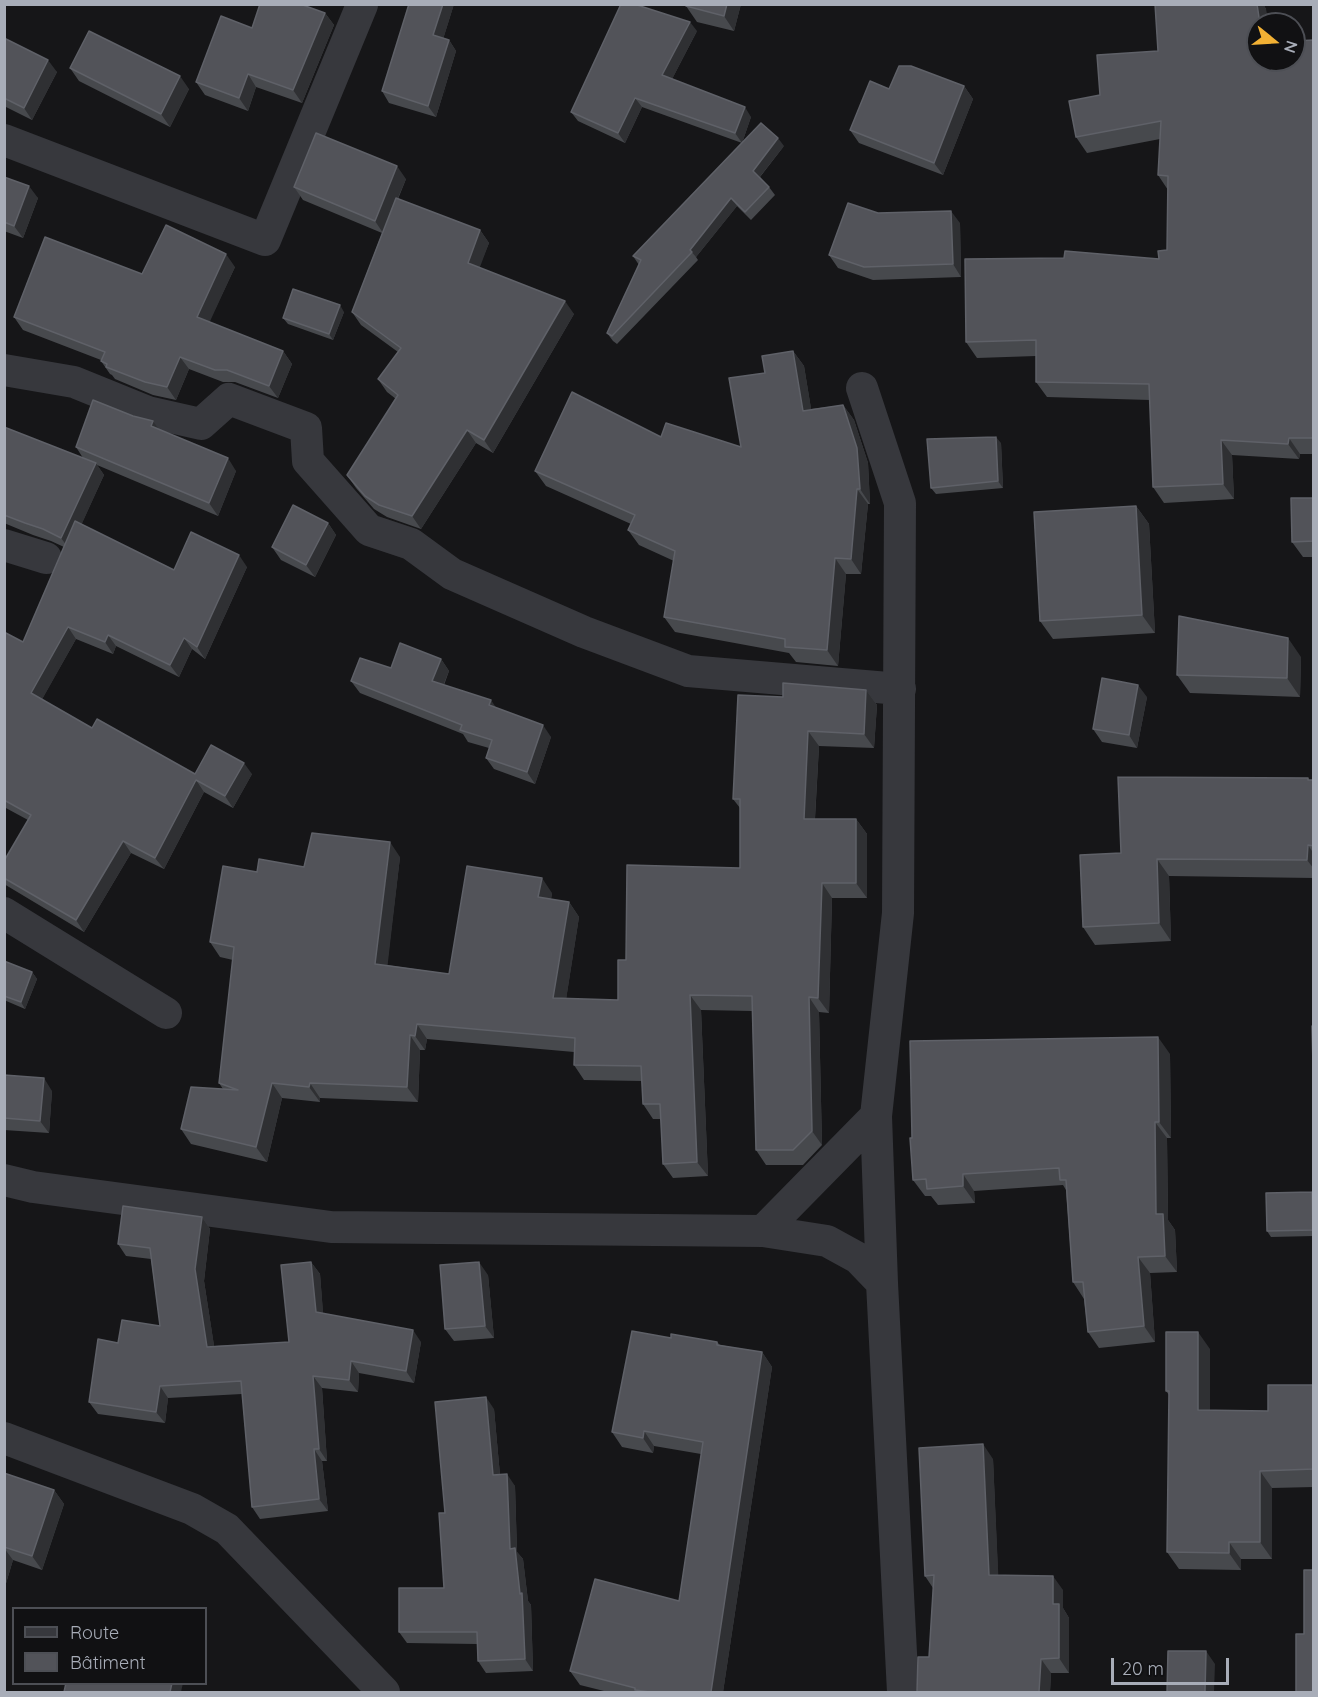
<!DOCTYPE html>
<html>
<head>
<meta charset="utf-8">
<style>
	body { margin:0 }
	#map { position:relative; width:1318px; height:1697px; overflow:hidden; background:#161618; font-family:Quicksand,sans-serif }
	canvas { display:block }
	.frame { position:absolute; inset:0; border:6px solid #a8adb8; pointer-events:none }
	.legend { position:absolute; left:12px; top:1607px; width:195px; height:78px; box-sizing:border-box; background:#111113; border:2px solid #4d4f55; margin:0; padding:8px 10px; list-style:none; font-size:18px; color:#a8adb8 }
	.legend li { display:flex; align-items:center; gap:12px; height:30px }
	.legend b { width:30px; border:2px solid #4d4f55 }
	.north { position:absolute; left:1246px; top:12px; width:60px; height:60px; box-sizing:border-box; background:#111113; border:2px solid #4d4f55; border-radius:50%; rotate:108deg; font-size:16px; font-weight:700; line-height:24px; text-align:center; color:#a8adb8 }
	.north::after { content:''; display:block; margin:auto; width:21px; height:27px; background:#f2b134; clip-path:polygon(50% 0,100% 100%,50% 72%,0 100%) }
	.scale { position:absolute; left:1111px; top:1658px; width:118px; height:27px; box-sizing:border-box; border:3px solid #a8adb8; border-top:0; padding-left:8px; font-size:18px; line-height:21px; white-space:nowrap; color:#a8adb8; -webkit-text-stroke:4px #111113; paint-order:stroke }
</style>
</head>
<body>
<div id="map">
<canvas width="1318" height="1697"></canvas>
<div class="frame"></div>
<ul class="legend">
<li><b style="height:8px;background:#37383d"></b>Route</li>
<li><b style="height:16px;background:#525359"></b>Bâtiment</li>
</ul>
<div class="north">N</div>
<div class="scale">20 m</div>
</div>
<script>
const c = document.querySelector('canvas').getContext('2d');
c.lineJoin = 'round';
function shape(rows) {
  const path = new Path2D();
  for (const r of rows) {
    path.moveTo(r[0], r[1]);
    for (let i = 2; i < r.length; i += 2) path.lineTo(r[i], r[i + 1]);
  }
  return path;
}
function trace(path, color, width, dash) {
  c.strokeStyle = color;
  c.lineWidth = width;
  c.lineCap = dash ? 'butt' : 'round';
  c.setLineDash(dash || []);
  c.stroke(path);
}
function fill(path, color) {
  c.fillStyle = color;
  c.fill(path, 'evenodd');
}
const minor = shape([
	[4,140,265,240,362,5],
	[4,370,74,382,148,412,201,424,229,399,306,428,308,461,369,530,411,544,452,574,584,632,688,671,900,689],
	[862,388,900,503,898,913,876,1116,882,1283,903,1692],
	[4,545,46,558],
	[4,913,166,1013],
	[4,1180,33,1187,331,1227,763,1231,827,1241,858,1258,882,1283],
	[763,1231,876,1116],
	[4,1438,192,1509,227,1529,384,1692]
]);
const wall = shape([
	[454,4,443,39,449,40,456,51,436,117,389,103,382,91,409,5],
	[686,4,741,4,734,31,697,22,686,6],
	[1155,4,1263,4,1266,9,1258,60,1314,40,1314,454,1300,454,1299,459,1232,455,1234,499,1164,503,1153,487,1150,400,1047,397,1036,382,1036,356,977,358,966,342,1064,258,1159,259,1167,250,1168,190,1158,175,1160,139,1087,153,1076,137,1100,95,1158,51],
	[325,13,334,25,302,103,256,87,248,111,205,95,196,82,252,28],
	[697,31,672,79,751,117,742,143,642,107,625,143,578,121,571,112],
	[4,38,57,72,32,120,4,106],
	[70,68,189,89,170,127,79,81],
	[964,86,973,99,943,175,859,143,850,130,889,89],
	[784,146,760,177,769,187,775,195,751,220,737,206,696,257,698,260,617,344,613,341,607,333,639,265,633,256],
	[4,177,38,198,23,238,4,231],
	[406,179,398,199,480,230,489,243,479,267,574,314,493,453,476,443,421,529,387,517,374,509,356,488,347,475,396,399,387,392,378,379,398,352,361,325,352,312,382,233,303,200,294,187],
	[960,223,961,277,873,280,838,268,829,255],
	[235,267,209,322,283,351,292,364,278,398,235,382,223,382,189,369,176,400,153,395,115,379,112,375,110,374,101,361,101,360,23,330,14,317,142,274],
	[344,312,333,340,288,324,283,318],
	[793,351,804,366,811,409,843,405,854,420,868,463,870,504,868,504,861,574,846,574,838,666,796,662,789,653,675,632,664,617,674,561,639,545,628,530,631,524,546,486,535,471,661,437,741,447,765,373],
	[4,427,83,458,76,447,159,430,236,471,218,516,97,465,104,475,81,525,174,570,247,567,205,659,192,649,179,677,116,646,113,654,76,639,42,699,92,728,195,774,252,774,233,808,204,792,164,869,131,853,84,932,4,884,4,861,28,820,4,807,4,632,23,642,64,547,51,541,33,535,4,523],
	[1001,443,1003,488,936,494,931,488],
	[1314,498,1314,557,1303,557,1292,542],
	[1136,506,1149,524,1155,633,1053,639,1040,621],
	[328,523,336,535,315,577,281,560,272,547],
	[1301,657,1300,697,1190,693,1177,675],
	[441,659,449,671,444,685,496,708,551,737,535,784,494,769,486,758,489,748,468,742,463,734,360,693,351,681,391,668],
	[866,690,877,705,874,748,819,746,815,819,856,819,867,834,867,898,832,898,829,1013,819,1012,822,1145,803,1165,766,1165,756,1150,752,1011,701,1010,708,1176,673,1178,663,1164,661,1119,653,1119,643,1104,642,1081,584,1080,574,1065,574,1052,427,1039,425,1050,420,1050,418,1102,320,1098,320,1102,282,1098,267,1162,191,1144,181,1129,223,1089,219,1083,233,960,220,957,210,942,257,872,400,857,387,965,449,974,552,893,551,899,569,902,579,917,566,999,618,1000,626,960,740,868,740,808,733,799,783,697],
	[1147,697,1137,748,1102,742,1093,729],
	[1308,778,1309,780,1314,780,1314,878,1169,876,1171,941,1095,945,1083,927,1121,853],
	[4,961,32,972,37,979,25,1009,4,1000],
	[1170,1054,1171,1138,1167,1138,1168,1220,1175,1230,1177,1272,1150,1273,1155,1342,1099,1348,1088,1332,1084,1299,1073,1282,1066,1190,1063,1185,974,1191,975,1203,938,1205,931,1196,925,1196,913,1180],
	[4,1075,52,1091,49,1133,4,1130],
	[1312,1192,1314,1195,1314,1236,1271,1237,1267,1231],
	[202,1217,210,1229,204,1281,214,1346,289,1342,311,1262,320,1274,323,1314,421,1342,414,1383,359,1373,358,1392,322,1388,327,1461,322,1461,328,1511,260,1519,252,1507,242,1394,168,1398,165,1423,98,1414,89,1402,118,1343,160,1326,151,1259,126,1256,118,1244],
	[488,1275,494,1338,454,1341,445,1329],
	[671,1338,717,1342,720,1345,762,1352,772,1367,723,1692,608,1692,580,1685,570,1671,679,1601,701,1454,654,1446,653,1453,622,1447,612,1432],
	[1210,1349,1210,1410,1268,1411,1314,1385,1314,1487,1272,1488,1272,1559,1241,1559,1241,1570,1179,1569,1167,1552,1169,1395,1166,1391],
	[494,1409,500,1475,515,1486,517,1552,523,1559,528,1601,531,1605,533,1671,486,1673,478,1661,477,1644,407,1643,399,1632,444,1588,445,1513],
	[993,1459,998,1575,1063,1590,1063,1608,1069,1618,1069,1673,1051,1673,1050,1692,917,1692,929,1657,933,1588,925,1576],
	[4,1473,54,1490,64,1504,42,1570,13,1560,4,1590]
]);
const shadedWall = shape([
	[443,4,454,4,441,46,433,35],
	[727,4,741,4,734,31,724,16],
	[1257,4,1263,4,1266,9,1269,24,1260,24],
	[325,13,334,25,302,103,293,90],
	[690,22,697,31,669,85,662,75],
	[449,40,456,51,436,117,428,106],
	[48,60,57,72,32,120,24,108],
	[248,74,256,87,248,111,239,98],
	[180,76,189,89,170,127,161,114],
	[964,86,973,99,943,175,934,163],
	[635,98,642,107,625,143,618,133],
	[745,107,751,117,742,143,735,133],
	[778,138,784,146,758,179,753,171],
	[397,166,406,179,383,233,375,221],
	[29,186,38,198,23,238,14,226],
	[731,198,737,206,696,257,690,250],
	[951,211,960,223,961,277,953,264],
	[480,230,489,243,477,275,468,263],
	[226,254,235,267,206,330,197,317],
	[565,301,574,314,493,453,484,440],
	[340,305,344,312,333,340,329,334],
	[283,351,292,364,278,398,269,386],
	[793,351,804,366,814,426,803,411],
	[180,357,189,369,176,400,167,387],
	[843,405,854,420,868,463,870,504,860,489],
	[153,421,162,434,151,426],
	[467,430,476,443,421,529,412,516],
	[996,437,1001,443,1003,488,998,481],
	[1289,438,1300,454,1299,459,1288,444],
	[1221,440,1232,455,1234,499,1223,484],
	[228,458,236,471,218,516,209,503],
	[96,463,104,475,70,550,61,538],
	[857,489,868,504,861,574,851,559],
	[1136,506,1149,524,1155,633,1142,615],
	[328,523,336,535,315,577,306,565],
	[239,555,247,567,205,659,197,647],
	[835,558,846,574,838,666,827,650],
	[68,627,76,639,39,705,31,693],
	[108,635,116,646,113,654,105,642],
	[184,638,192,649,179,677,170,665],
	[1288,638,1301,657,1300,697,1287,678],
	[441,659,449,671,440,693,432,681],
	[1138,685,1147,697,1137,748,1129,735],
	[866,690,877,705,874,748,864,734],
	[491,700,499,712,489,705],
	[543,725,551,737,535,784,527,772],
	[808,731,819,746,814,833,804,819],
	[244,763,252,774,233,808,225,796],
	[196,780,204,792,164,869,155,858],
	[856,819,867,834,867,898,856,883],
	[123,841,131,853,84,932,76,920],
	[390,842,400,857,386,979,375,964],
	[1308,845,1314,854,1314,869,1307,860],
	[1157,859,1169,876,1171,941,1159,923],
	[542,878,552,893,549,912,538,897],
	[822,883,832,898,829,1013,818,998],
	[569,902,579,917,564,1013,553,998],
	[32,972,37,979,25,1009,21,1002],
	[690,995,701,1010,708,1176,697,1162],
	[809,997,819,1012,822,1145,812,1131],
	[417,1024,427,1039,425,1050,415,1036],
	[410,1035,420,1050,418,1102,407,1087],
	[1158,1037,1170,1054,1171,1138,1159,1122],
	[44,1078,52,1091,49,1133,40,1121],
	[272,1083,282,1098,267,1162,256,1147],
	[310,1083,320,1098,320,1102,309,1087],
	[1155,1122,1167,1138,1168,1220,1175,1230,1177,1272,1165,1256,1156,1214],
	[963,1174,974,1191,975,1203,963,1186],
	[1312,1192,1314,1195,1314,1231,1313,1230],
	[202,1217,210,1229,204,1281,216,1358,207,1347,195,1269],
	[1138,1257,1150,1273,1155,1342,1144,1326],
	[311,1262,320,1274,324,1324,316,1312],
	[479,1262,488,1275,494,1338,485,1326],
	[413,1330,421,1342,414,1383,406,1371],
	[1198,1332,1210,1349,1210,1428,1198,1410],
	[762,1352,772,1367,723,1692,711,1692],
	[351,1361,359,1373,358,1392,349,1380],
	[313,1376,322,1388,327,1461,319,1449],
	[160,1386,168,1398,165,1423,156,1412],
	[486,1397,494,1409,501,1486,493,1475],
	[644,1431,654,1446,653,1453,643,1438],
	[983,1444,993,1459,999,1590,989,1575],
	[314,1449,322,1461,328,1511,319,1499],
	[1260,1471,1272,1488,1272,1559,1260,1542],
	[507,1474,515,1486,517,1552,523,1559,528,1601,531,1605,533,1671,525,1659,520,1594,510,1549],
	[54,1490,64,1504,42,1570,32,1556],
	[1229,1542,1241,1559,1241,1570,1229,1553],
	[4,1548,13,1560,4,1590],
	[1053,1576,1063,1590,1063,1608,1069,1618,1069,1673,1059,1658,1053,1604],
	[1206,1651,1215,1664,1214,1692,1205,1692],
	[1041,1659,1051,1673,1050,1692,1039,1692],
	[172,1683,183,1683,181,1692,170,1692]
]);
const building = shape([
	[260,4,300,4,325,13,293,90,248,74,239,98,196,82,221,16,252,28,260,4],
	[409,4,443,4,433,35,449,40,428,106,382,91,409,4],
	[621,4,634,4,690,22,662,75,745,107,735,133,635,98,618,133,571,112,621,4],
	[686,4,727,4,724,16,686,6,686,4],
	[1155,4,1257,4,1260,24,1258,24,1258,60,1294,60,1294,41,1314,40,1314,438,1289,438,1288,444,1221,440,1223,484,1153,487,1149,384,1036,382,1036,340,966,342,965,259,1064,258,1065,251,1159,259,1158,251,1167,250,1168,176,1158,175,1161,121,1076,137,1069,101,1100,95,1097,55,1158,51,1155,4],
	[89,31,180,76,161,114,70,68,89,31],
	[4,38,48,60,24,108,4,98,4,38],
	[899,66,911,66,964,86,934,163,850,130,870,81,889,89,899,66],
	[761,123,778,138,753,171,769,187,745,212,731,198,690,250,692,252,612,336,607,333,641,260,633,256,761,123],
	[316,133,397,166,375,221,294,187,316,133],
	[4,177,29,186,14,226,4,222,4,177],
	[396,198,480,230,468,263,565,301,484,440,467,430,412,516,379,505,365,496,347,475,398,395,378,379,401,348,352,312,396,198],
	[848,203,878,213,951,211,953,264,864,267,829,255,848,203],
	[166,225,226,254,197,317,283,351,269,386,227,370,215,370,180,357,167,387,145,382,106,367,107,364,101,361,105,352,14,317,45,237,142,274,166,225],
	[293,289,340,305,329,334,283,318,293,289],
	[793,351,803,411,843,405,857,448,860,489,857,489,851,559,835,558,827,650,785,647,785,639,664,617,675,551,628,530,635,515,535,471,572,392,661,437,666,423,741,447,729,378,765,373,762,356,793,351],
	[93,400,133,416,153,421,151,426,228,458,209,503,76,447,93,400],
	[4,427,96,463,61,538,43,529,25,523,4,515,4,427],
	[996,437,998,481,931,488,927,439,996,437],
	[1291,498,1314,498,1314,541,1292,542,1291,498],
	[293,505,328,523,306,565,272,547,293,505],
	[1136,506,1142,615,1040,621,1034,512,1136,506],
	[75,521,174,570,191,532,239,555,197,647,184,638,170,665,108,635,105,642,68,627,31,693,92,728,97,719,195,774,211,745,244,763,225,796,196,780,155,858,123,841,76,920,4,878,4,861,31,815,4,800,4,632,23,642,75,521],
	[1179,616,1288,638,1287,678,1177,675,1179,616],
	[400,643,441,659,432,681,491,700,489,705,543,725,527,772,486,758,492,740,460,730,462,725,351,681,360,658,391,668,400,643],
	[1102,678,1138,685,1129,735,1093,729,1102,678],
	[783,683,866,690,864,734,808,731,804,819,856,819,856,883,822,883,818,998,809,997,812,1131,793,1150,756,1150,752,996,690,995,697,1162,663,1164,660,1104,643,1104,641,1066,574,1065,575,1038,417,1024,415,1036,410,1035,407,1087,310,1083,309,1087,272,1083,256,1147,181,1129,191,1087,238,1090,219,1083,234,947,210,942,223,866,257,872,259,859,304,867,312,833,390,842,375,964,449,974,467,866,542,878,538,897,569,902,553,998,618,1000,618,960,626,960,627,865,740,868,740,799,733,799,738,695,783,697,783,683],
	[1118,777,1308,778,1308,780,1314,780,1314,846,1308,845,1307,860,1157,859,1159,923,1083,927,1080,855,1121,853,1118,777],
	[4,961,32,972,21,1002,4,996,4,961],
	[1312,1026,1314,1026,1314,1105,1312,1026],
	[1158,1037,1159,1122,1155,1122,1156,1214,1163,1214,1165,1256,1138,1257,1144,1326,1088,1332,1083,1282,1073,1282,1066,1180,1060,1180,1059,1168,963,1174,963,1186,927,1189,926,1179,913,1180,910,1138,912,1138,910,1041,1158,1037],
	[4,1075,44,1078,40,1121,4,1118,4,1075],
	[1312,1192,1313,1230,1267,1231,1266,1193,1312,1192],
	[123,1206,202,1217,195,1269,207,1347,289,1342,281,1265,311,1262,316,1312,413,1330,406,1371,351,1361,349,1380,313,1376,319,1449,314,1449,319,1499,252,1507,241,1381,160,1386,156,1412,89,1402,98,1339,118,1343,122,1320,160,1326,150,1248,118,1244,123,1206],
	[479,1262,485,1326,445,1329,440,1265,479,1262],
	[632,1331,671,1338,671,1334,717,1342,717,1345,762,1352,711,1692,650,1692,635,1690,635,1688,570,1671,595,1579,679,1601,703,1442,644,1431,643,1438,612,1432,632,1331],
	[1166,1332,1198,1332,1198,1410,1268,1411,1268,1385,1314,1385,1314,1469,1260,1471,1260,1542,1229,1542,1229,1553,1167,1552,1169,1391,1166,1391,1166,1332],
	[486,1397,493,1475,507,1474,510,1549,515,1548,520,1594,522,1593,525,1659,478,1661,477,1632,399,1632,399,1588,444,1588,439,1513,445,1513,435,1402,486,1397],
	[983,1444,989,1575,1053,1576,1053,1604,1059,1604,1059,1658,1041,1659,1039,1692,917,1692,918,1657,929,1657,934,1575,925,1576,919,1448,983,1444],
	[4,1473,54,1490,32,1556,4,1547,4,1473],
	[1304,1570,1314,1570,1314,1692,1296,1692,1296,1634,1304,1634,1304,1570],
	[1168,1651,1206,1651,1205,1692,1167,1692,1168,1651],
	[66,1683,172,1683,170,1692,64,1692,66,1683]
]);
trace(minor, '#37383d', 32);
fill(wall, '#47494d');
fill(shadedWall, '#2f3033');
fill(building, '#525359');
trace(building, '#5f6168', 1.5);
</script>
</body>
</html>
